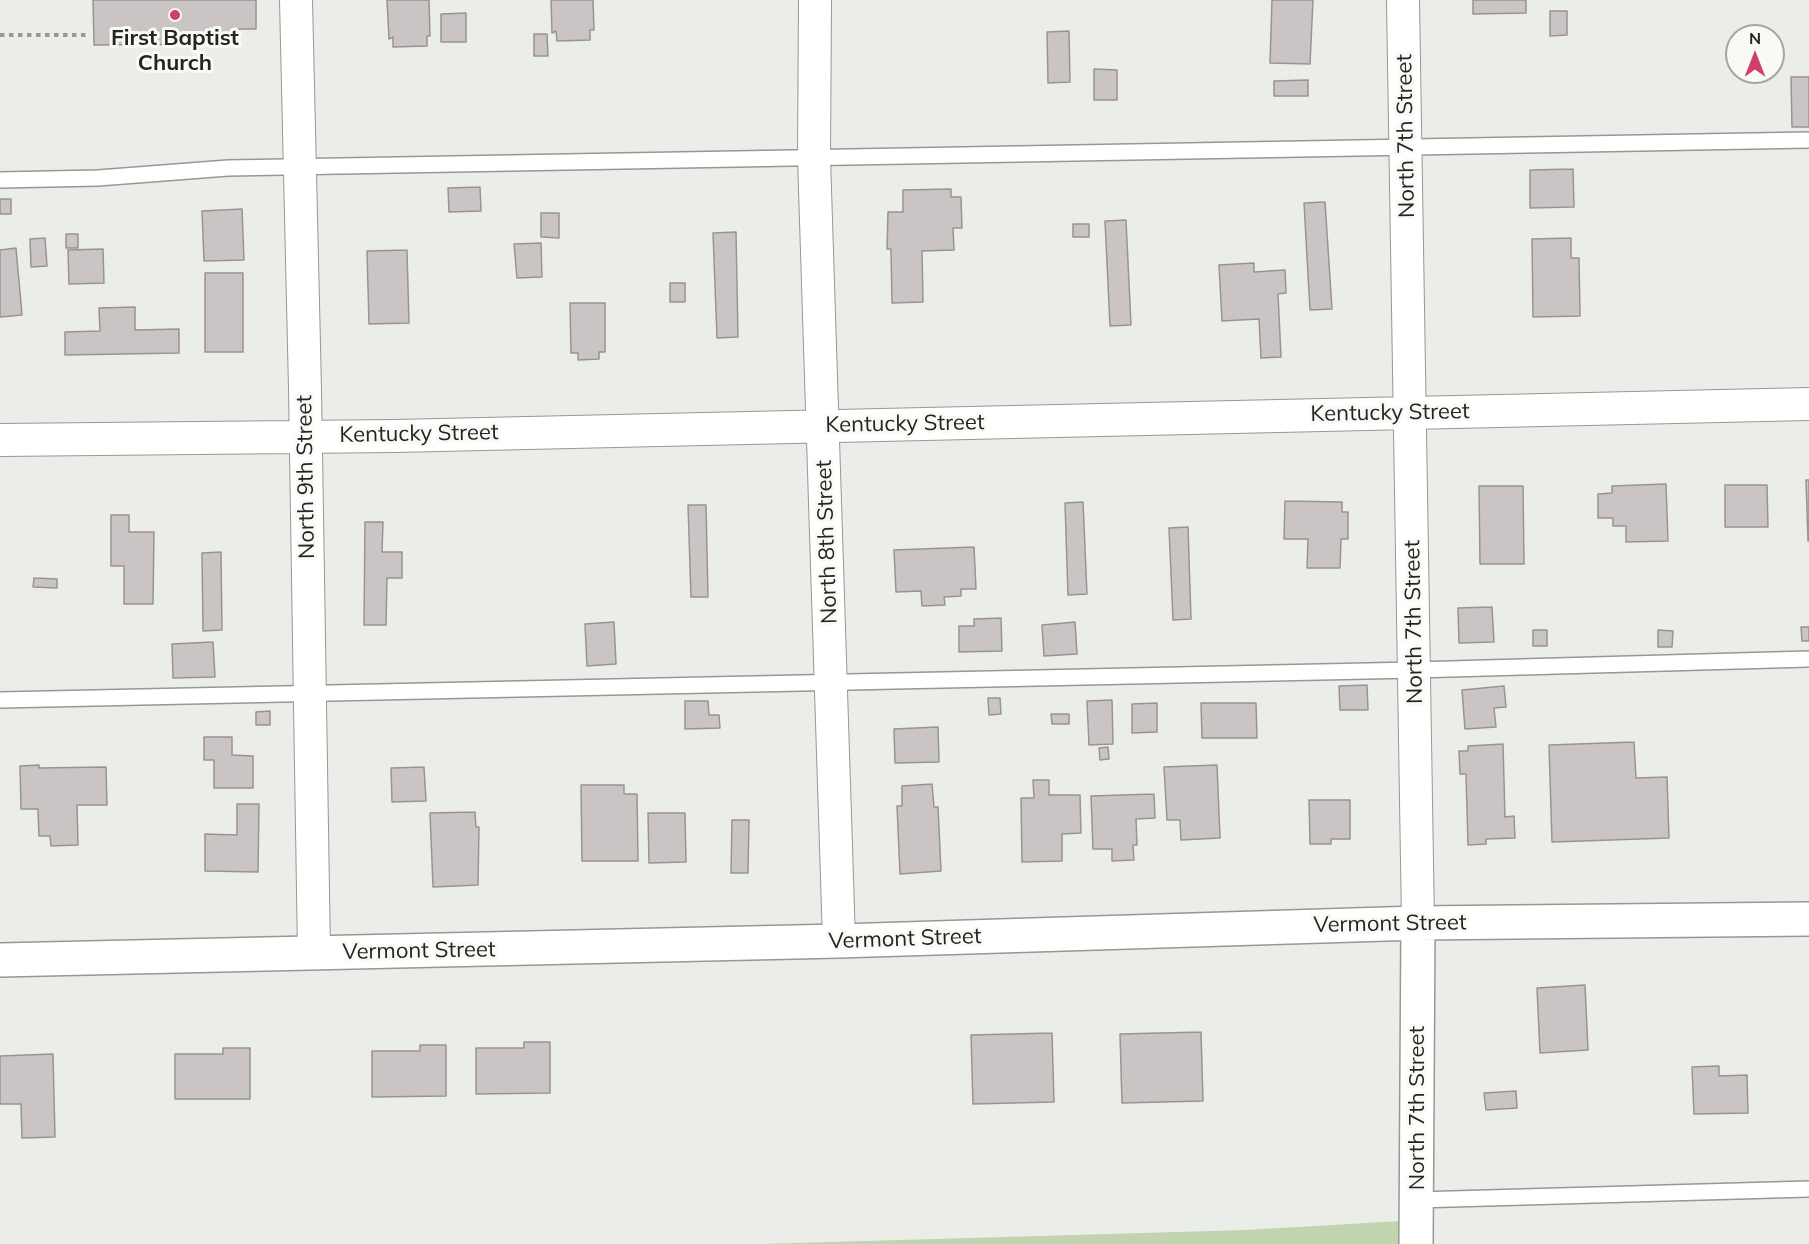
<!DOCTYPE html>
<html>
<head>
<meta charset="utf-8">
<style>
	body { margin:0 }
	#map { position:relative; width:1809px; height:1244px; overflow:hidden; background:#ebeee8; font-family:Mulish,sans-serif }
	canvas { display:block }
	.north { position:absolute; left:1725px; top:24px; width:60px; height:60px; box-sizing:border-box; background:#f8fbf5; border:2px solid #a3a5a1; border-radius:50%; rotate:0deg; font-size:16px; font-weight:700; line-height:24px; text-align:center; color:#242523 }
	.north::after { content:''; display:block; margin:auto; width:21px; height:27px; background:#d04169; clip-path:polygon(50% 0,100% 100%,50% 72%,0 100%) }
</style>
</head>
<body>
<div id="map">
<canvas width="1809" height="1244"></canvas>
<div class="north">N</div>
</div>
<script>
const c = document.querySelector('canvas').getContext('2d');
c.lineJoin = 'round';
function fill(path, color) {
  c.fillStyle = color;
  c.fill(path, 'evenodd');
}
function shape(rows) {
  const path = new Path2D();
  for (const r of rows) {
    path.moveTo(r[0], r[1]);
    for (let i = 2; i < r.length; i += 2) path.lineTo(r[i], r[i + 1]);
  }
  return path;
}
function trace(path, color, width, dash) {
  c.strokeStyle = color;
  c.lineWidth = width;
  c.lineCap = dash ? 'butt' : 'round';
  c.setLineDash(dash || []);
  c.stroke(path);
}
function write(font, color, halo, rows, align = 'center') {
  c.font = font + ' Mulish,sans-serif';
  c.lineWidth = 6;
  c.setLineDash([]);
  c.textBaseline = 'middle';
  c.strokeStyle = halo;
  c.fillStyle = color;
  for (const [text, x, y, turn = 0] of rows) {
    c.save();
    c.translate(x, y);
    c.rotate((+turn || 0) * Math.PI / 180);
    c.textAlign = isNaN(turn) ? turn : align;
    if (halo) c.strokeText(text, 0, 0);
    c.fillText(text, 0, 0);
    c.restore();
  }
}
const green = shape([
	[1401,1221,1401,1244,762,1244,1246,1230]
]);
const building = shape([
	[93,0,256,0,256,29,234,29,235,44,94,45,93,0],
	[387,0,429,0,430,36,427,36,427,46,393,47,393,37,389,39,387,0],
	[551,0,593,0,594,30,590,30,590,40,557,41,556,31,552,33,551,0],
	[1272,0,1313,0,1310,64,1270,63,1272,0],
	[1473,0,1526,0,1526,13,1473,14,1473,0],
	[1550,11,1567,11,1567,35,1550,36,1550,11],
	[466,13,466,42,441,42,441,14,466,13],
	[1069,31,1070,82,1048,83,1047,32,1069,31],
	[534,34,547,34,548,56,534,56,534,34],
	[1094,69,1117,70,1117,100,1094,100,1094,69],
	[1791,77,1809,77,1809,127,1792,127,1791,77],
	[1308,80,1308,96,1274,96,1274,81,1308,80],
	[1573,169,1574,207,1530,208,1530,170,1573,169],
	[480,187,481,211,449,212,448,188,480,187],
	[951,189,951,197,961,197,962,228,953,228,954,250,922,251,923,302,892,303,891,249,887,249,888,212,903,212,903,190,951,189],
	[0,199,11,199,11,214,0,214,0,199],
	[1325,202,1332,309,1310,310,1304,203,1325,202],
	[242,209,244,260,204,261,202,211,242,209],
	[541,213,559,213,559,238,541,237,541,213],
	[1126,220,1131,325,1110,326,1105,221,1126,220],
	[1073,224,1089,224,1089,237,1073,237,1073,224],
	[736,232,738,337,717,338,713,233,736,232],
	[66,234,78,234,78,248,66,248,66,234],
	[45,238,47,266,31,267,30,239,45,238],
	[1571,238,1571,258,1579,258,1580,316,1533,317,1532,239,1571,238],
	[541,243,542,277,517,278,514,244,541,243],
	[16,248,22,315,0,317,0,250,16,248],
	[103,249,104,283,69,284,68,250,103,249],
	[407,250,409,323,369,324,367,251,407,250],
	[1254,263,1254,272,1285,270,1286,293,1278,294,1281,357,1261,358,1259,319,1222,321,1219,265,1254,263],
	[205,273,243,273,243,352,205,352,205,273],
	[670,283,685,283,685,302,670,302,670,283],
	[570,303,605,303,605,352,599,352,599,359,578,360,578,353,571,353,570,303],
	[135,307,135,330,179,329,179,353,65,355,65,332,100,331,99,308,135,307],
	[1806,480,1809,480,1809,541,1808,541,1806,480],
	[1666,484,1668,541,1626,542,1626,526,1613,526,1613,518,1598,518,1598,494,1612,493,1612,486,1666,484],
	[1725,485,1767,485,1768,527,1725,527,1725,485],
	[1479,486,1523,486,1524,564,1480,564,1479,486],
	[1285,501,1342,502,1342,512,1348,512,1348,539,1341,539,1340,568,1307,568,1308,539,1284,539,1285,501],
	[1083,502,1087,594,1068,595,1065,503,1083,502],
	[688,505,706,505,708,597,691,597,688,505],
	[111,515,129,515,129,532,154,532,153,604,124,604,124,566,111,566,111,515],
	[365,522,383,522,382,552,402,552,402,578,387,578,386,625,364,625,365,522],
	[1188,527,1191,619,1173,620,1169,528,1188,527],
	[974,547,976,589,961,589,961,596,944,597,945,605,922,606,921,591,896,592,894,550,974,547],
	[221,552,222,630,203,631,202,553,221,552],
	[34,578,57,579,57,588,33,587,34,578],
	[1492,607,1494,642,1459,643,1458,608,1492,607],
	[1001,618,1002,651,959,652,959,626,974,626,974,619,1001,618],
	[614,622,616,664,587,666,585,624,614,622],
	[1075,622,1077,654,1044,656,1042,625,1075,622],
	[1801,627,1809,627,1809,641,1802,641,1801,627],
	[1533,630,1547,630,1547,646,1533,646,1533,630],
	[1658,630,1673,631,1672,647,1658,647,1658,630],
	[213,642,215,677,173,678,172,644,213,642],
	[1367,685,1368,710,1340,710,1339,686,1367,685],
	[1504,686,1506,707,1494,708,1496,727,1465,729,1462,690,1504,686],
	[988,698,1000,698,1001,714,989,715,988,698],
	[1112,700,1113,744,1089,745,1087,701,1112,700],
	[685,701,708,701,709,715,719,715,720,728,685,729,685,701],
	[1157,703,1157,732,1132,733,1132,704,1157,703],
	[1201,703,1256,703,1257,738,1202,738,1201,703],
	[270,711,270,725,256,725,256,712,270,711],
	[1051,714,1069,714,1069,724,1052,724,1051,714],
	[938,727,939,762,895,763,894,729,938,727],
	[204,737,232,737,232,755,253,756,253,788,214,788,214,760,204,760,204,737],
	[1634,742,1636,778,1667,777,1669,838,1552,842,1549,745,1634,742],
	[1503,744,1505,817,1514,816,1515,838,1486,839,1486,844,1468,845,1466,774,1460,774,1459,751,1468,751,1468,746,1503,744],
	[1108,747,1109,759,1100,760,1099,748,1108,747],
	[39,765,39,768,106,767,107,805,77,805,78,845,51,846,50,836,39,836,38,809,21,809,20,766,39,765],
	[1217,765,1220,838,1181,840,1180,820,1167,820,1164,767,1217,765],
	[424,767,426,801,392,802,391,768,424,767],
	[1033,780,1049,780,1049,795,1080,795,1081,833,1062,834,1062,861,1022,862,1021,798,1034,798,1033,780],
	[932,784,934,807,938,807,941,871,900,874,897,806,902,806,902,786,932,784],
	[581,785,624,785,624,794,637,794,638,861,582,861,581,785],
	[1154,794,1155,818,1136,819,1137,845,1133,845,1134,860,1112,861,1112,849,1093,849,1091,796,1154,794],
	[1309,800,1350,800,1350,839,1331,839,1331,844,1310,844,1309,800],
	[237,804,259,804,258,872,205,871,205,834,237,835,237,804],
	[475,812,476,827,479,827,478,885,433,887,430,813,475,812],
	[648,813,685,813,686,862,649,863,648,813],
	[732,820,749,820,748,873,731,873,732,820],
	[1585,985,1588,1050,1540,1053,1537,988,1585,985],
	[1201,1032,1203,1101,1122,1103,1120,1034,1201,1032],
	[1052,1033,1054,1102,973,1104,971,1035,1052,1033],
	[524,1042,550,1042,550,1093,476,1094,476,1048,524,1048,524,1042],
	[420,1045,446,1045,446,1096,372,1097,372,1051,420,1051,420,1045],
	[223,1048,250,1048,250,1099,175,1099,175,1054,223,1054,223,1048],
	[53,1054,55,1137,22,1138,21,1104,0,1104,0,1056,53,1054],
	[1719,1066,1719,1076,1747,1075,1748,1113,1694,1114,1692,1067,1719,1066],
	[1516,1091,1517,1108,1486,1110,1484,1093,1516,1091]
]);
const path = shape([
	[0,35,88,35]
]);
const service = shape([
	[0,180,98,178,228,168,1809,140],
	[0,700,1414,670,1809,659],
	[1416,1200,1809,1189]
]);
const minor = shape([
	[296,0,305,389,314,953],
	[815,0,814,158,839,941],
	[1403,0,1418,923],
	[0,440,395,436,1809,404]
]);
const tertiary = shape([
	[0,960,839,941,1418,923,1809,919],
	[1416,1244,1418,923]
]);
const markers = [
	[175,15,6,"#d04169"]
];
const poiNames = [
	["First Baptist",175,38],
	["Church",175,63]
];
const streetNames = [
	["North 7th Street",1406,136,-91],
	["Kentucky Street",1390,413,-1],
	["Kentucky Street",905,424,-1],
	["Kentucky Street",419,434,-1],
	["North 9th Street",306,477,-91],
	["North 8th Street",827,542,-92],
	["North 7th Street",1414,622,-91],
	["Vermont Street",1390,924,-1],
	["Vermont Street",905,939,-2],
	["Vermont Street",419,951,-1],
	["North 7th Street",1417,1108,-90]
];
fill(green, '#c2d3af');
fill(building, '#cbc4c5');
trace(building, '#9a9393', 1.5);
trace(service, '#959893', 18);
trace(minor, '#959893', 34);
trace(tertiary, '#959893', 36);
trace(path, '#969894', 4, [4.5, 4.5]);
trace(service, '#fff', 15);
trace(minor, '#fff', 32);
trace(tertiary, '#fff', 33);
for (const [x, y, r, color] of markers) {
  const dot = new Path2D();
  dot.arc(x, y, r, 0, 2 * Math.PI);
  c.fillStyle = color;
  c.fill(dot);
  trace(dot, '#f8fbf5', 2);
}
write('bold 22px', '#242523', '#f8fbf5', poiNames);
write('22px', '#242523', '#f8fbf5', streetNames);
</script>
</body>
</html>
